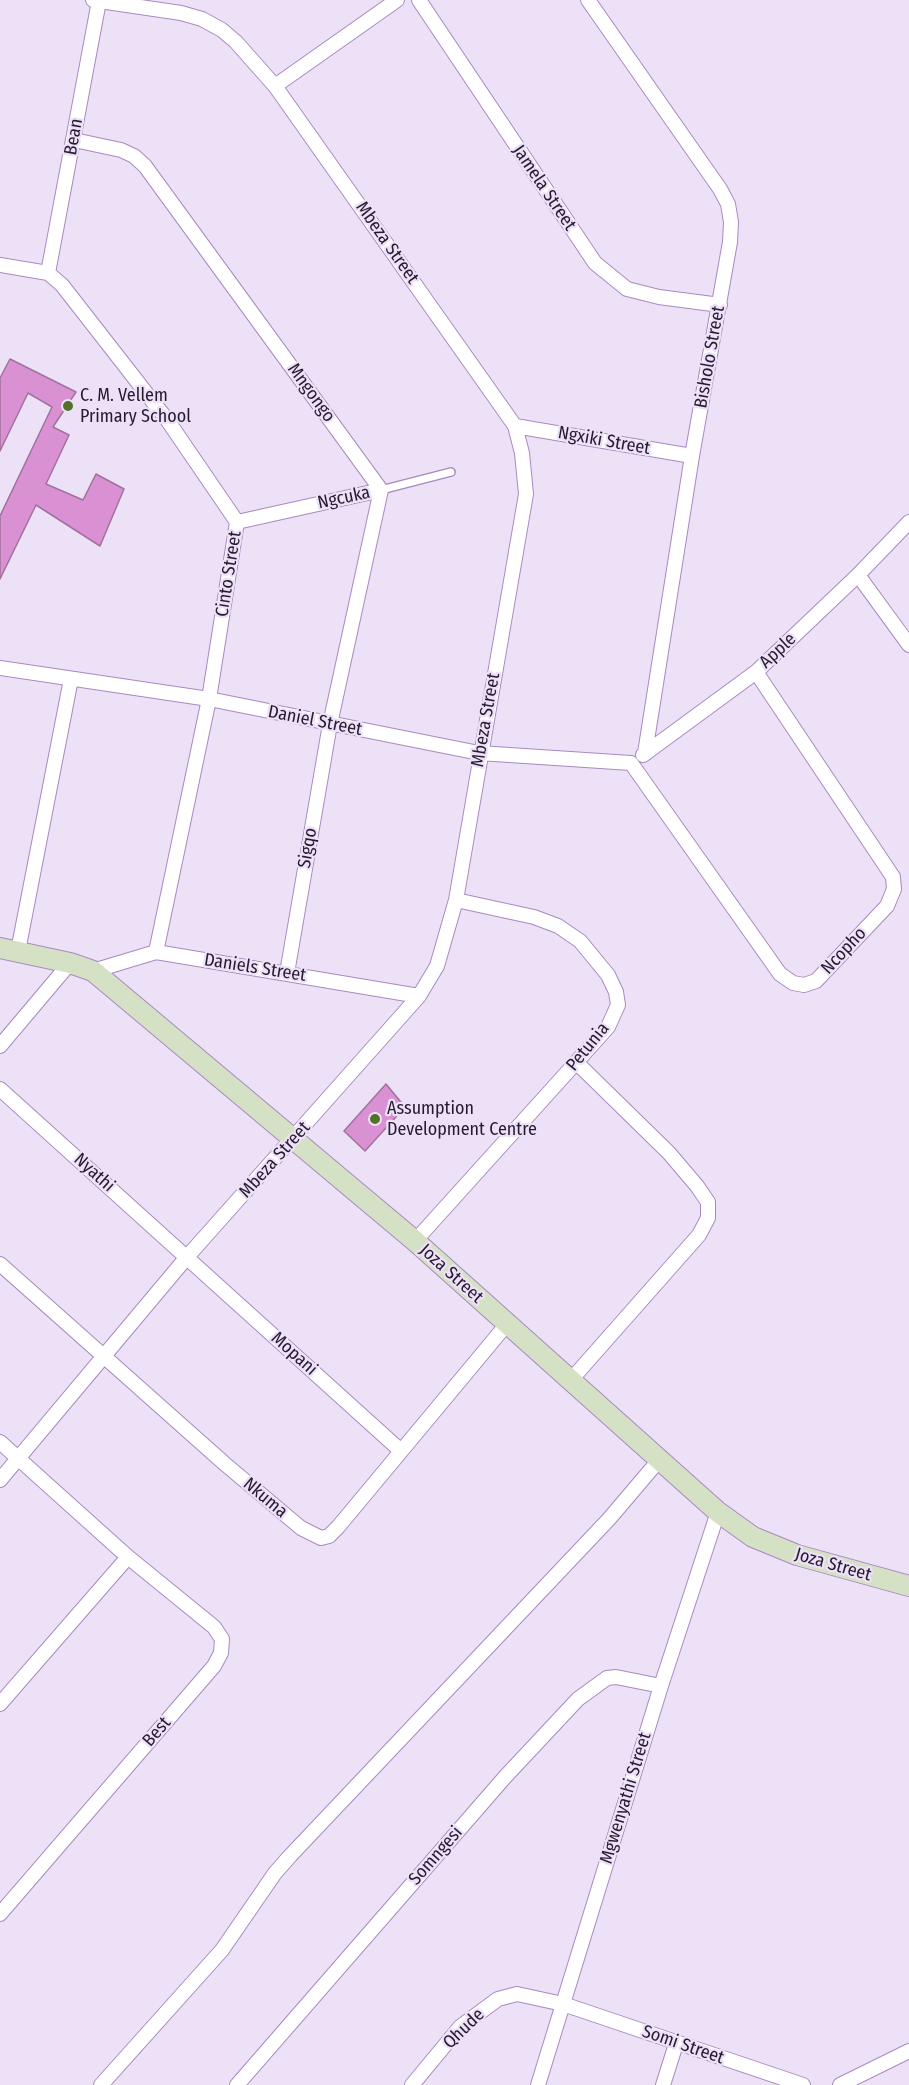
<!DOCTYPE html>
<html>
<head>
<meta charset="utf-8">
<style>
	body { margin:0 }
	canvas { display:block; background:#ede1f8 }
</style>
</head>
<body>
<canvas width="909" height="2085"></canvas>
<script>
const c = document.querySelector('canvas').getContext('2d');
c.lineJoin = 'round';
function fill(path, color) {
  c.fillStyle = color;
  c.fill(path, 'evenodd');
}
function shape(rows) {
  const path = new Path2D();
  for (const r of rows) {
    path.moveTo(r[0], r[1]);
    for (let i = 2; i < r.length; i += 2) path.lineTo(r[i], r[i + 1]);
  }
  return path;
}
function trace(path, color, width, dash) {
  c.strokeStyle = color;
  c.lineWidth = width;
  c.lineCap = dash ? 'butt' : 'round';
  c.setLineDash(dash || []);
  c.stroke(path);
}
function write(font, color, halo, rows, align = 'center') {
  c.font = font + ' "Fira Sans Condensed",sans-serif';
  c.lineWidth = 4.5;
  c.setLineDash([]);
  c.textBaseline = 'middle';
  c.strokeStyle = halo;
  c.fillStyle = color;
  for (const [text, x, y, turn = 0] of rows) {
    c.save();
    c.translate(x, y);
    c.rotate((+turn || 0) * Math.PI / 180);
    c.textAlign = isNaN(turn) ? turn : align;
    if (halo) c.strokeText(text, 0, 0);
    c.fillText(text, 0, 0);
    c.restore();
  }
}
const building = shape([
	[10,359,76,392,53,427,69,435,46,484,83,500,96,474,124,489,100,546,36,505,0,579,0,516,52,407,28,393,0,451,0,378,10,359],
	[386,1084,405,1107,365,1151,344,1131,386,1084]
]);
const lane = shape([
	[381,490,451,472]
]);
const street = shape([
	[419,0,595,263,627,289,659,297,720,305],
	[588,0,720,189,728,204,731,222,730,242,692,456,645,753],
	[275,86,397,0],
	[74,140,121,150,134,156,145,166,381,490,330,724,287,973],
	[0,265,48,273,62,285,168,421,237,522,209,699,156,952],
	[48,273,99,1],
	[515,426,692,456],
	[237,522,381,490],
	[858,575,909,645],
	[0,668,209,699,479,753,631,763],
	[643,755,756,672,858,575,909,522],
	[631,763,780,974,793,983,804,985,816,981,887,906,894,889,893,877,756,672],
	[18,951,71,679],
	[93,971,156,952,419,996],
	[0,1046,70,963],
	[0,1089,401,1451],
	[415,1241,608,1027,618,1005,616,992,608,975,580,941,558,926,534,917,456,900],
	[0,1264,225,1464,301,1528,321,1538,329,1536,338,1527,507,1324],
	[570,1381,699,1235,708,1218,708,1202,697,1186,669,1153,577,1063],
	[0,1442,128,1557,214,1627,222,1639,221,1653,214,1666,0,1914],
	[0,1480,187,1257,419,996,437,966,456,900,526,494,522,453,515,426,275,86,236,42,222,30,202,19,181,13,93,0],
	[0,1704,128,1557],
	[101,2085,222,1950,275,1873,290,1856,609,1519,660,1459],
	[237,2085,505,1777,578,1699,607,1678,616,1677,661,1686],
	[412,2085,460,2027,498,1999,517,1994,563,2004,803,2085],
	[538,2085,661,1686,718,1512],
	[663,2085,676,2044],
	[840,2085,909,2051]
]);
const secondary = shape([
	[0,948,70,963,93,971,415,1241,718,1512,753,1537,797,1555,909,1586]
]);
const markers = [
	[68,406,6,"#527229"],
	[375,1119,6,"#527229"]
];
const streetNames = [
	["Bean",74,137,-80],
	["Jamela Street",544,188,56],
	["Mbeza Street",387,243,55],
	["Bisholo Street",710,357,-80],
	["Mngongo",311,393,54],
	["Ngxiki Street",604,441,10],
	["Ngcuka",344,498,-12],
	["Cinto Street",229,574,-81],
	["Apple",778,651,-43],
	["Mbeza Street",486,720,-80],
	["Daniel Street",315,721,11],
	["Sigqo",308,848,-80],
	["Ncopho",844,951,-47],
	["Daniels Street",255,968,9],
	["Petunia",588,1047,-51],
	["Mbeza Street",275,1160,-48],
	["Nyathi",94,1173,42],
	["Joza Street",451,1274,42],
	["Mopani",294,1354,42],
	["Nkuma",265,1498,40],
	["Joza Street",833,1565,16],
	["Best",157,1732,-49],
	["Mgwenyathi Street",626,1798,-73],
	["Somngesi",436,1856,-49],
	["Qhude",464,2029,-44],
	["Somi Street",683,2045,19]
];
const poiNames = [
	["C. M. Vellem",80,396],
	["Primary School",80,417],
	["Assumption",387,1109],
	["Development Centre",387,1130]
];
fill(building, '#da91d4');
trace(building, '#a1729c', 1.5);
trace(lane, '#a88ac0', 10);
trace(street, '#a88ac0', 16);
trace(secondary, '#a88ac0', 22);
trace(lane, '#fff', 7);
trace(street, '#fff', 14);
trace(secondary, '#d5e1c5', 20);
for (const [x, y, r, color] of markers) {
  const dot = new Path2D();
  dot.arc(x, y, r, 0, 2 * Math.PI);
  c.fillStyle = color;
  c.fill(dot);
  trace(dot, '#ede1f8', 2);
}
write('18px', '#261a2f', '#ede1f8', streetNames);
write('18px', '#261a2f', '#ede1f8', poiNames, 'left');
</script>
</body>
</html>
